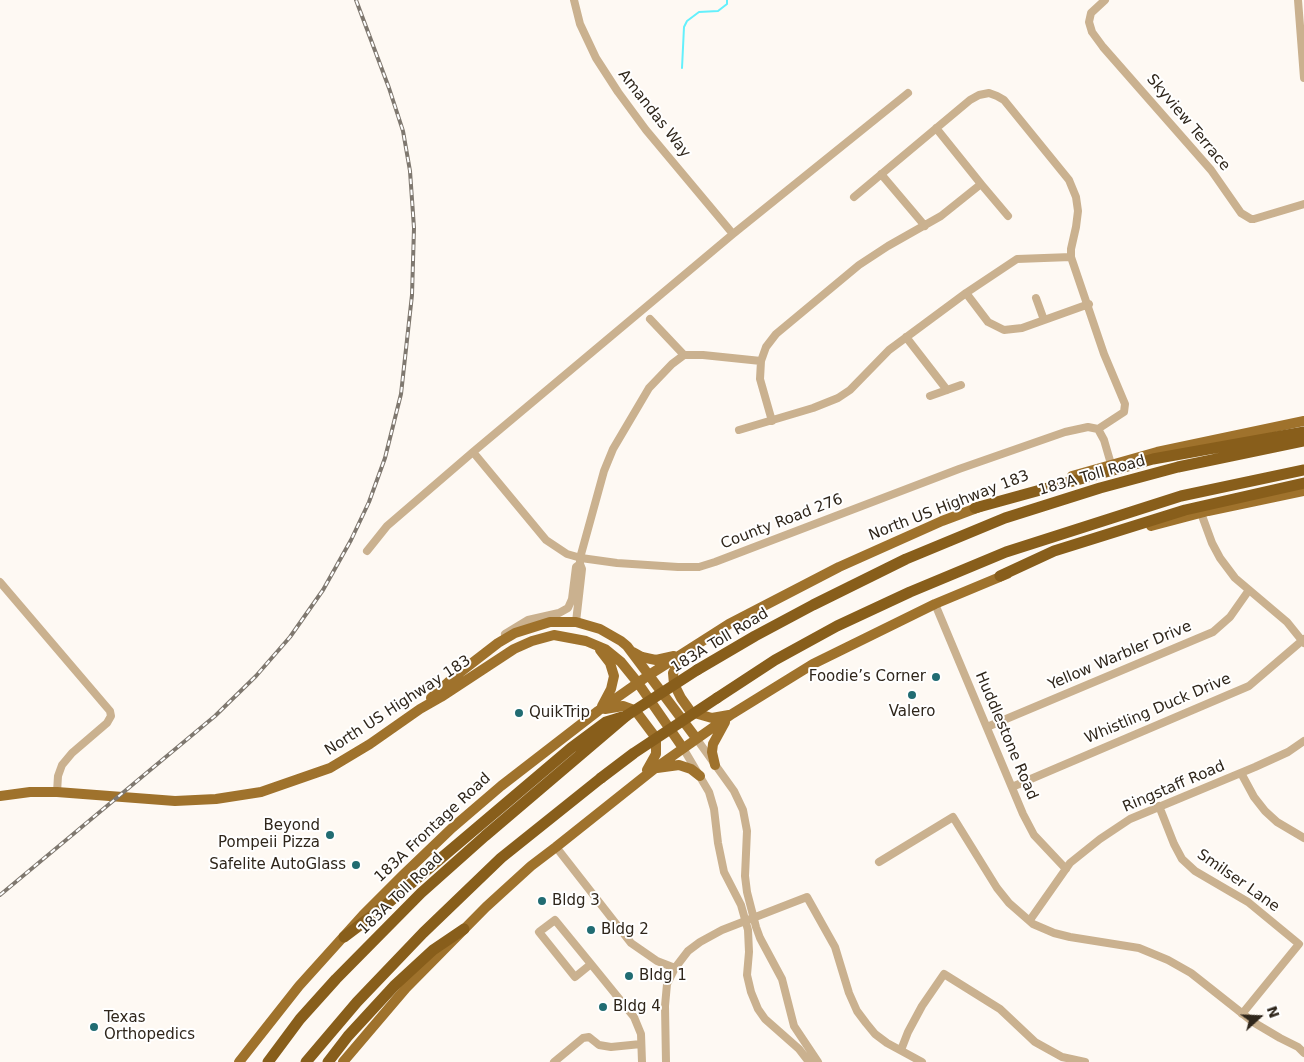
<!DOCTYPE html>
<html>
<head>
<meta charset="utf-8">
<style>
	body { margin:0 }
	#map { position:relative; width:1304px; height:1062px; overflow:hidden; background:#fef9f3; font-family:"DejaVu Sans",sans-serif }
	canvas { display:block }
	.north { position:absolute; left:1234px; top:992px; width:50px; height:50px; -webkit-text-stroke:4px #fff; paint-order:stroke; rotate:70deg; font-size:14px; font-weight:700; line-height:20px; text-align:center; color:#2f261b }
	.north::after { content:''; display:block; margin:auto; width:18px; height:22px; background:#2f261b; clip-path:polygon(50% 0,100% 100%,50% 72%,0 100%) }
</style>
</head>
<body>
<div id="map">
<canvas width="1304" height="1062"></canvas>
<div class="north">N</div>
</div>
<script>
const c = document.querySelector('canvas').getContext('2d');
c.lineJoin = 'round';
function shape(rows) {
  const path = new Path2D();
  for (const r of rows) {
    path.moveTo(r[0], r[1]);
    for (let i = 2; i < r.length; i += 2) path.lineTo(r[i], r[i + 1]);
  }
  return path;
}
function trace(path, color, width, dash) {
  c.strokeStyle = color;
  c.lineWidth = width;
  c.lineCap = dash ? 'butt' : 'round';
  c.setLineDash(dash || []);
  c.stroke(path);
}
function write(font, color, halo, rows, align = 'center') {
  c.font = font + ' "DejaVu Sans",sans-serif';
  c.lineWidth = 4;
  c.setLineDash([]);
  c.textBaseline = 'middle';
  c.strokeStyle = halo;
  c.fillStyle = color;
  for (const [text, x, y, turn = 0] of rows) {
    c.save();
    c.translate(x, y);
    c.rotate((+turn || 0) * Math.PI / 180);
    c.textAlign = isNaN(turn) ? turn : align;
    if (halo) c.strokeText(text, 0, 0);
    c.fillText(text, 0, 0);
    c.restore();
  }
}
const stream = shape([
	[682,68,684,27,687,21,699,12,718,11,727,4,727,0]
]);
const minor = shape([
	[574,0,580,24,596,58,618,92,646,130,733,234],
	[1105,0,1091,13,1089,22,1092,32,1103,47,1211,170,1241,213,1251,219,1254,219,1304,204],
	[1298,0,1304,78],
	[881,174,925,226],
	[981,184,1008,216],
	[854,197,970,100,979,95,989,93,997,96,1004,100,1069,180,1076,197,1078,211,1076,227,1071,249,1071,257,1104,354,1125,404,1124,412,1098,429],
	[966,293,988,322,1004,330,1022,328,1089,304],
	[1036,298,1044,320],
	[650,319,684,355],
	[906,337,947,390],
	[930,396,961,385],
	[772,421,760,379,761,361,766,347,776,334,859,265,888,246,941,216,981,184,936,128],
	[739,430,813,408,838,398,850,390,889,350,966,293,1017,259,1071,257],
	[473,452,546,540,567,554,581,558,617,563,678,567,699,567,715,562,959,469,1065,432,1088,427,1098,429,1104,440,1111,464],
	[1201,513,1212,543,1220,558,1235,578,1287,622,1304,643],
	[367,551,387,526,473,452,733,234,908,93],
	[0,582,110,711,111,716,107,723,72,753,62,765,58,776,57,792],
	[935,604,1023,814,1034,835,1066,869],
	[576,622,582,569,580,564,580,558,604,471,613,449,649,388,672,364,684,355,703,355,761,361],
	[505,634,528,620,559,613,568,608,572,599,576,567,580,564],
	[987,727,1213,632,1230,617,1249,590],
	[696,738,734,791,743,810,747,831,745,876,747,892,756,927,760,938,782,979,794,1026,818,1062],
	[683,748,709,792,714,809,718,843,724,872,741,905,748,930,749,952,747,975,751,992,758,1009,765,1019,799,1049,809,1062],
	[1241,773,1254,797,1265,811,1277,822,1304,838],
	[1012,787,1249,686,1304,639],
	[1159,806,1174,844,1182,859,1195,871,1248,902,1299,944,1242,1014],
	[556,847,631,943,657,961,675,968],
	[879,862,953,817,997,888,1009,903,1033,924,1054,933,1070,937,1139,948,1168,960,1191,973,1253,1022,1280,1038,1298,1047,1304,1053],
	[1030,920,1070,863,1100,839,1130,819,1255,767,1288,752,1304,741],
	[591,964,575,977,539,932,555,920,591,964,634,1017,641,1034,642,1062],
	[901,1050,908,1032,922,1006,944,974,1000,1009,1035,1042,1062,1057,1085,1062],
	[554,1062,583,1038,589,1037,599,1045,611,1047,641,1044],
	[666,1062,665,1006,667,984,675,968,688,951,700,942,722,930,807,897,835,947,849,993,857,1011,866,1023,875,1034,887,1043,922,1062]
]);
const major = shape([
	[1072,476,1157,452,1304,421],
	[1151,526,1208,511,1304,491],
	[600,650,610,663,614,676,611,689,602,706],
	[633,652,642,657,651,659,656,660,674,656],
	[682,655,673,673,674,684,681,698,691,712,712,718,729,715],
	[431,698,454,677,498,643,515,633,550,622,576,622,600,629,621,641,627,646,696,738],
	[605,709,623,706,634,710,638,714,653,734,656,741,656,754,647,770],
	[715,765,712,752,713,744,725,722],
	[657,768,679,765,691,769,700,776],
	[0,796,30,792,57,792,175,801,216,799,261,792,330,768,370,744,420,709,441,697,514,649,532,641,554,635,586,641,605,649,621,662,638,683,683,748],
	[239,1062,299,986,363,915,403,875,452,828,501,786,598,711,649,675,729,624,839,567,942,521,982,506],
	[343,1062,406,988,486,907,531,866,556,847,654,769,732,714,813,664,935,604,1007,574]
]);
const highway = shape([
	[975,508,1153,459,1304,432],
	[1000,576,1054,551,1185,510,1304,483],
	[697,670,755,636,813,605,906,559,1005,518,1100,488,1178,467,1304,441],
	[717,698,775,660,837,626,910,592,1006,552,1181,496,1304,470],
	[344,937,381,909,571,748,606,722,622,717],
	[268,1062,300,1019,336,979,421,893,485,836,626,716],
	[306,1062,357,1002,423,933,501,858,601,778],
	[328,1062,348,1036,395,985,433,950,464,929]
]);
const rail = shape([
	[0,895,215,716,256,676,290,637,323,590,351,540,369,502,385,458,401,394,412,295,414,228,410,171,403,131,389,88,356,0]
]);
const highwayBridge = shape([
	[626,716,697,670],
	[601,778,634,753,717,698]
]);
const markers = [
	[936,677,5,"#216c72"],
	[912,695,5,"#216c72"],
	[519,713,5,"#216c72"],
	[330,835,5,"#216c72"],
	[356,865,5,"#216c72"],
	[542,901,5,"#216c72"],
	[591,930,5,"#216c72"],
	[629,976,5,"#216c72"],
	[603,1007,5,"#216c72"],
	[94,1027,5,"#216c72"]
];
const streetNames = [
	["Amandas Way",654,114,52],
	["Skyview Terrace",1188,123,50],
	["183A Toll Road",1092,476,-16],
	["North US Highway 183",949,506,-21],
	["County Road 276",782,522,-21],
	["183A Toll Road",720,641,-31],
	["Yellow Warbler Drive",1120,656,-23],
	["North US Highway 183",398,706,-33],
	["Whistling Duck Drive",1158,709,-23],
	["Huddlestone Road",1006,736,67],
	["Ringstaff Road",1174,787,-23],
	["183A Frontage Road",433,828,-43],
	["Smilser Lane",1238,881,35],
	["183A Toll Road",401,894,-44]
];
const poiNames = [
	["Foodie’s Corner",926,677,"right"],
	["Valero",912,712,"center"],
	["QuikTrip",529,713],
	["Beyond",320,826,"right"],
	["Pompeii Pizza",320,843,"right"],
	["Safelite AutoGlass",346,865,"right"],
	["Bldg 3",552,901],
	["Bldg 2",601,930],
	["Bldg 1",639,976],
	["Bldg 4",613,1007],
	["Texas",104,1018],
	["Orthopedics",104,1035]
];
trace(stream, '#64f0fc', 2);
trace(minor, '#cab18f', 8);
trace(major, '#9f722c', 10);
trace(highway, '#885e1b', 11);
trace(rail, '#7f786f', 4);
trace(rail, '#fff', 2, [5.5]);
trace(highwayBridge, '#885e1b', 11);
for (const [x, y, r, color] of markers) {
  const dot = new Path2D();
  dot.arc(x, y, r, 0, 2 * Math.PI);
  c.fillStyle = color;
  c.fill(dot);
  trace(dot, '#fff', 2);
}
write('15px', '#2f261b', '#fff', streetNames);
write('15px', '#2f261b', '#fff', poiNames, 'left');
</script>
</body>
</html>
